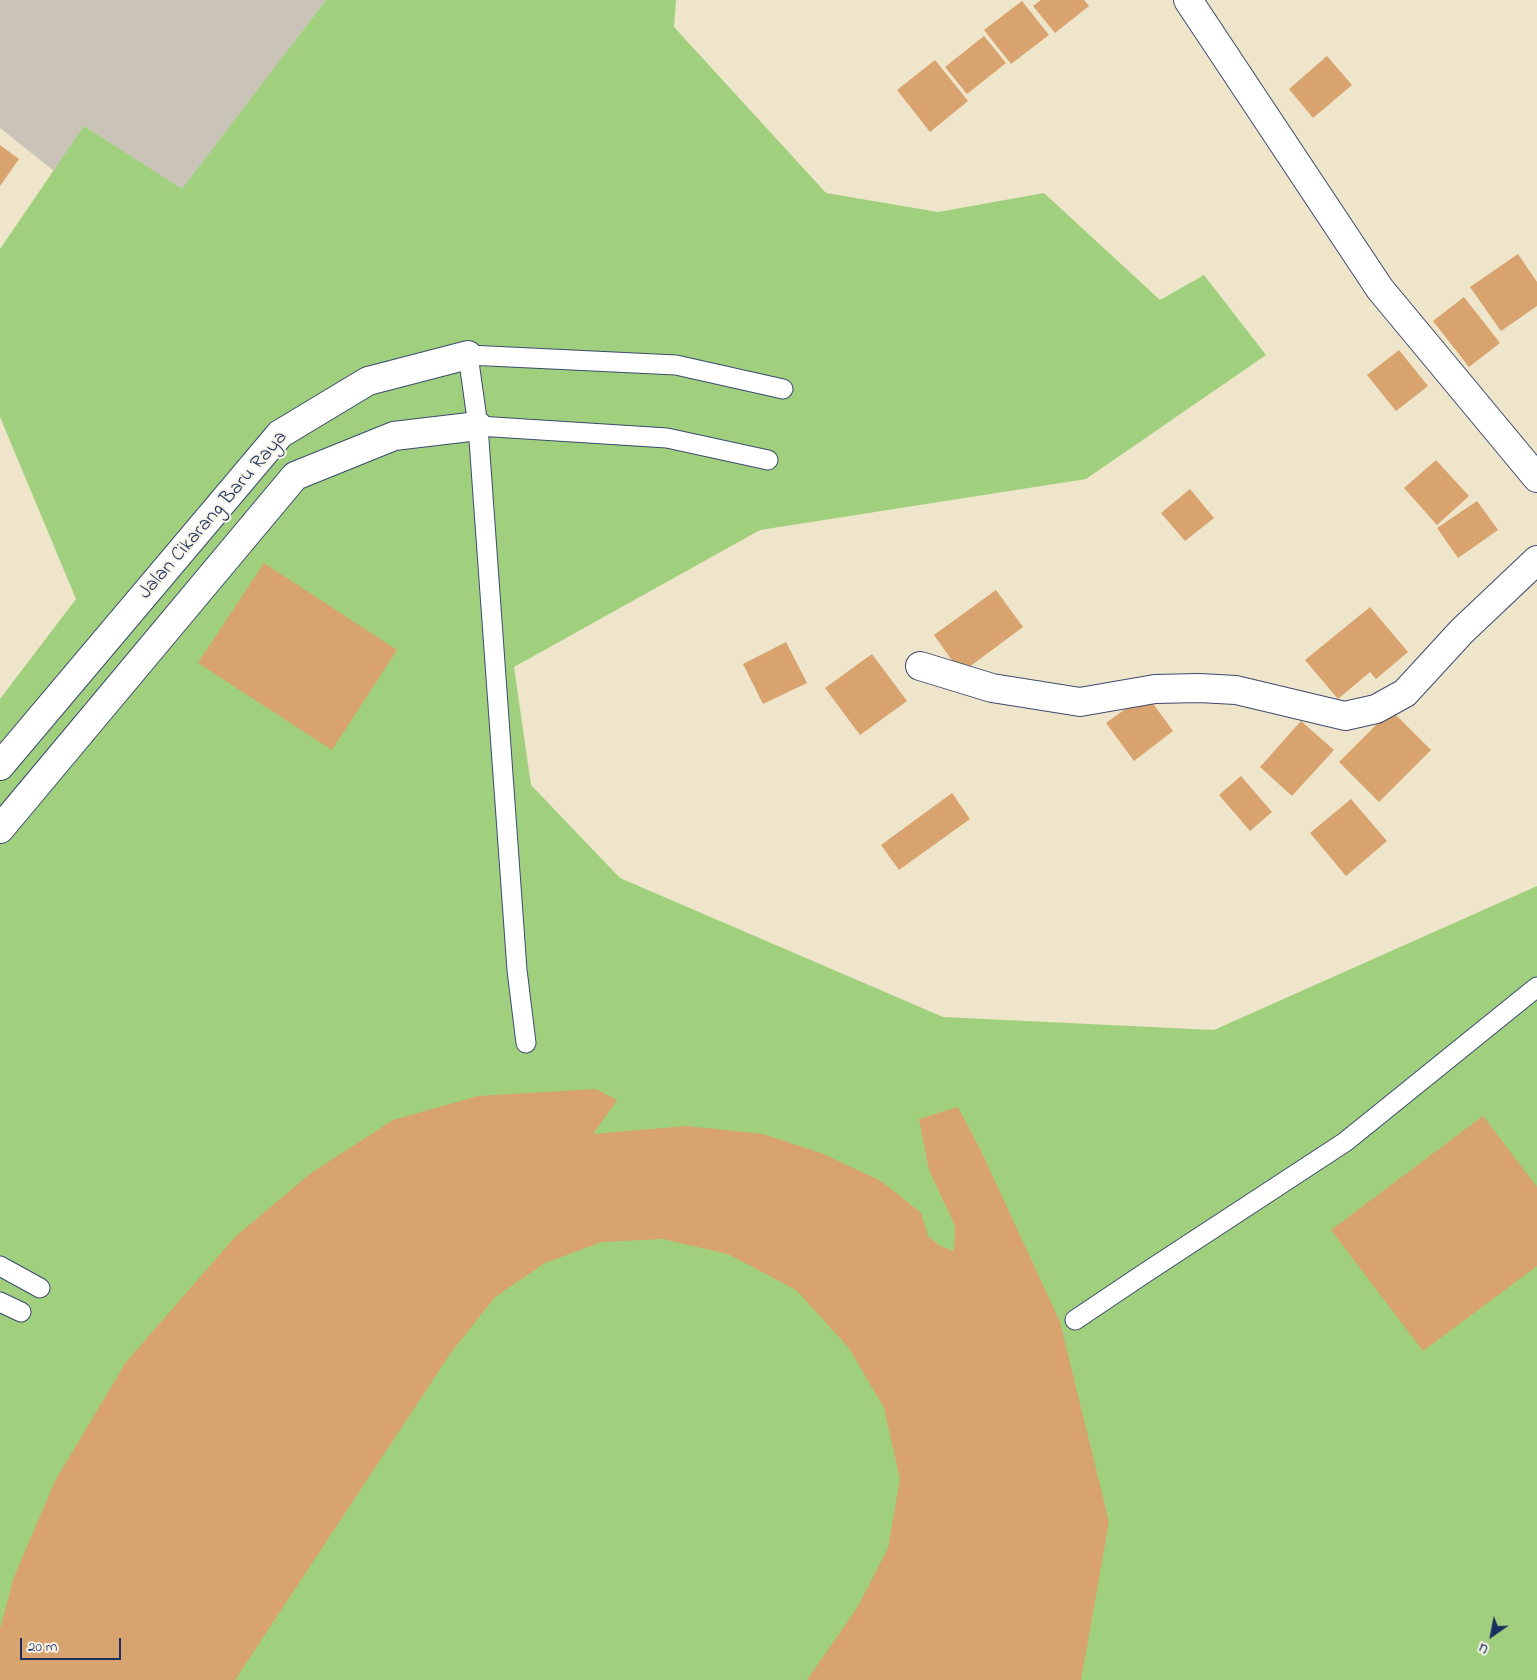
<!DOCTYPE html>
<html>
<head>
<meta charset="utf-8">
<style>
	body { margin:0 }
	#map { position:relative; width:1537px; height:1680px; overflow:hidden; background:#efe5ca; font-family:"Indie Flower",sans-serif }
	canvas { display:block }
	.north { position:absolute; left:1467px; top:1610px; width:50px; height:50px; -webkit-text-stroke:4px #f7f3e8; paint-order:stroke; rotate:213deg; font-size:14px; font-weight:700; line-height:20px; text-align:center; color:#1b2f5e }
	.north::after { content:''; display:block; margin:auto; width:18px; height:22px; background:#1b2f5e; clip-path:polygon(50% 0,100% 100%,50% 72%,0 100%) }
	.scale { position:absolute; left:20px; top:1638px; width:101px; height:22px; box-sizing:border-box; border:2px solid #1b2f5e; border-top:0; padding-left:6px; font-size:15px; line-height:18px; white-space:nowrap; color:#1b2f5e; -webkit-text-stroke:4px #f7f3e8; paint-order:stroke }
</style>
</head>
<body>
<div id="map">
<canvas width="1537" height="1680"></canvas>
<div class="north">U</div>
<div class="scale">20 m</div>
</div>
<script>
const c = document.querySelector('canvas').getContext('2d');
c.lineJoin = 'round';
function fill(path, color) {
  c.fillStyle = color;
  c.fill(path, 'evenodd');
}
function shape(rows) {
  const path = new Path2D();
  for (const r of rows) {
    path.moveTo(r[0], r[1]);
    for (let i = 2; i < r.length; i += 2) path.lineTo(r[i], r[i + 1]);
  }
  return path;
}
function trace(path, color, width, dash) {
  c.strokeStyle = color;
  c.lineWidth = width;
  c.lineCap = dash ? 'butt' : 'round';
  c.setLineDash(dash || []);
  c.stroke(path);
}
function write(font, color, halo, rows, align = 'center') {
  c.font = font + ' "Indie Flower",sans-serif';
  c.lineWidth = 4;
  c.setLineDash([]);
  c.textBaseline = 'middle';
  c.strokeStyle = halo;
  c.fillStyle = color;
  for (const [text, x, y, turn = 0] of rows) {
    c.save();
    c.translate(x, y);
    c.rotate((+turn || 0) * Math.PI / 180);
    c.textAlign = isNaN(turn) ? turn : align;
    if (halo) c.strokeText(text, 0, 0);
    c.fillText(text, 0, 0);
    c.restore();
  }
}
const industrial = shape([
	[0,0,326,0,182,190,84,126,54,171,0,128]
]);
const green = shape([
	[326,0,676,0,674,27,826,193,938,212,1044,193,1160,300,1204,275,1266,355,1086,479,760,530,514,667,531,785,620,878,943,1017,1214,1030,1537,886,1537,1680,0,1680,0,699,76,599,0,417,0,249,84,126,182,189]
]);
const building = shape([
	[1041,0,1084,0,1089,6,1055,33,1033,6],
	[1022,1,1049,35,1011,64,984,30],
	[984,36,1006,63,967,94,945,67],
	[1327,56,1352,85,1313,118,1289,89],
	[935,60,968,101,930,132,897,90],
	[0,145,19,159,0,186],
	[1518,254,1537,282,1537,306,1501,331,1470,287],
	[1464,297,1500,343,1469,367,1433,321],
	[1399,350,1428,386,1396,411,1367,375],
	[1436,460,1469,496,1437,525,1404,488],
	[1190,489,1214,518,1185,541,1161,513],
	[1477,501,1498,530,1458,558,1437,528],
	[264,563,397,650,332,750,198,663],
	[996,590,1023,627,961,673,934,635],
	[1370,607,1408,652,1376,679,1370,672,1338,699,1305,660],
	[786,642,807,683,763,704,743,664],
	[872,654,907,701,860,735,825,688],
	[1146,694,1173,731,1134,761,1106,723],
	[1391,710,1431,750,1379,802,1339,762],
	[1301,721,1334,750,1292,796,1260,767],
	[1241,776,1272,812,1250,831,1219,795],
	[952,793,970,819,899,870,881,845],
	[1351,799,1387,841,1346,876,1310,833],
	[596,1089,617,1100,593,1134,686,1126,763,1134,821,1153,881,1181,921,1213,928,1236,940,1246,954,1251,955,1226,929,1170,919,1119,958,1107,982,1153,1060,1322,1109,1522,1081,1680,807,1680,857,1608,888,1548,900,1479,884,1408,849,1348,796,1290,728,1254,663,1239,602,1242,545,1263,495,1297,450,1354,235,1680,0,1680,0,1629,14,1577,55,1481,126,1362,235,1237,311,1173,393,1120,478,1096],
	[1483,1116,1537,1187,1537,1266,1423,1351,1331,1230]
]);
const service = shape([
	[478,426,667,438,768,460],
	[526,1043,517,970,478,426,468,355,676,365,783,389],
	[0,1266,40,1288],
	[0,1302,21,1312],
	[1075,1320,1145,1273,1345,1142,1537,987]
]);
const minor = shape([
	[1188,0,1380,289,1537,478],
	[920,666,992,688,1080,702,1155,689,1199,688,1236,690,1345,716,1376,709,1405,693,1462,631,1537,560],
	[0,766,280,434,368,381,468,355],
	[0,829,295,476,394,436,478,426]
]);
const streetNames = [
	["Jalan Cikarang Baru Raya",214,516,-49]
];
fill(industrial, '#c9c3b8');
fill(green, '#a0d07e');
fill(building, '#d8a36e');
trace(service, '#3b4a6e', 21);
trace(minor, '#3b4a6e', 30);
trace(service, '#fff', 19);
trace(minor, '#fff', 28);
write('20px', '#1b2f5e', '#f7f3e8', streetNames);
</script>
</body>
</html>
